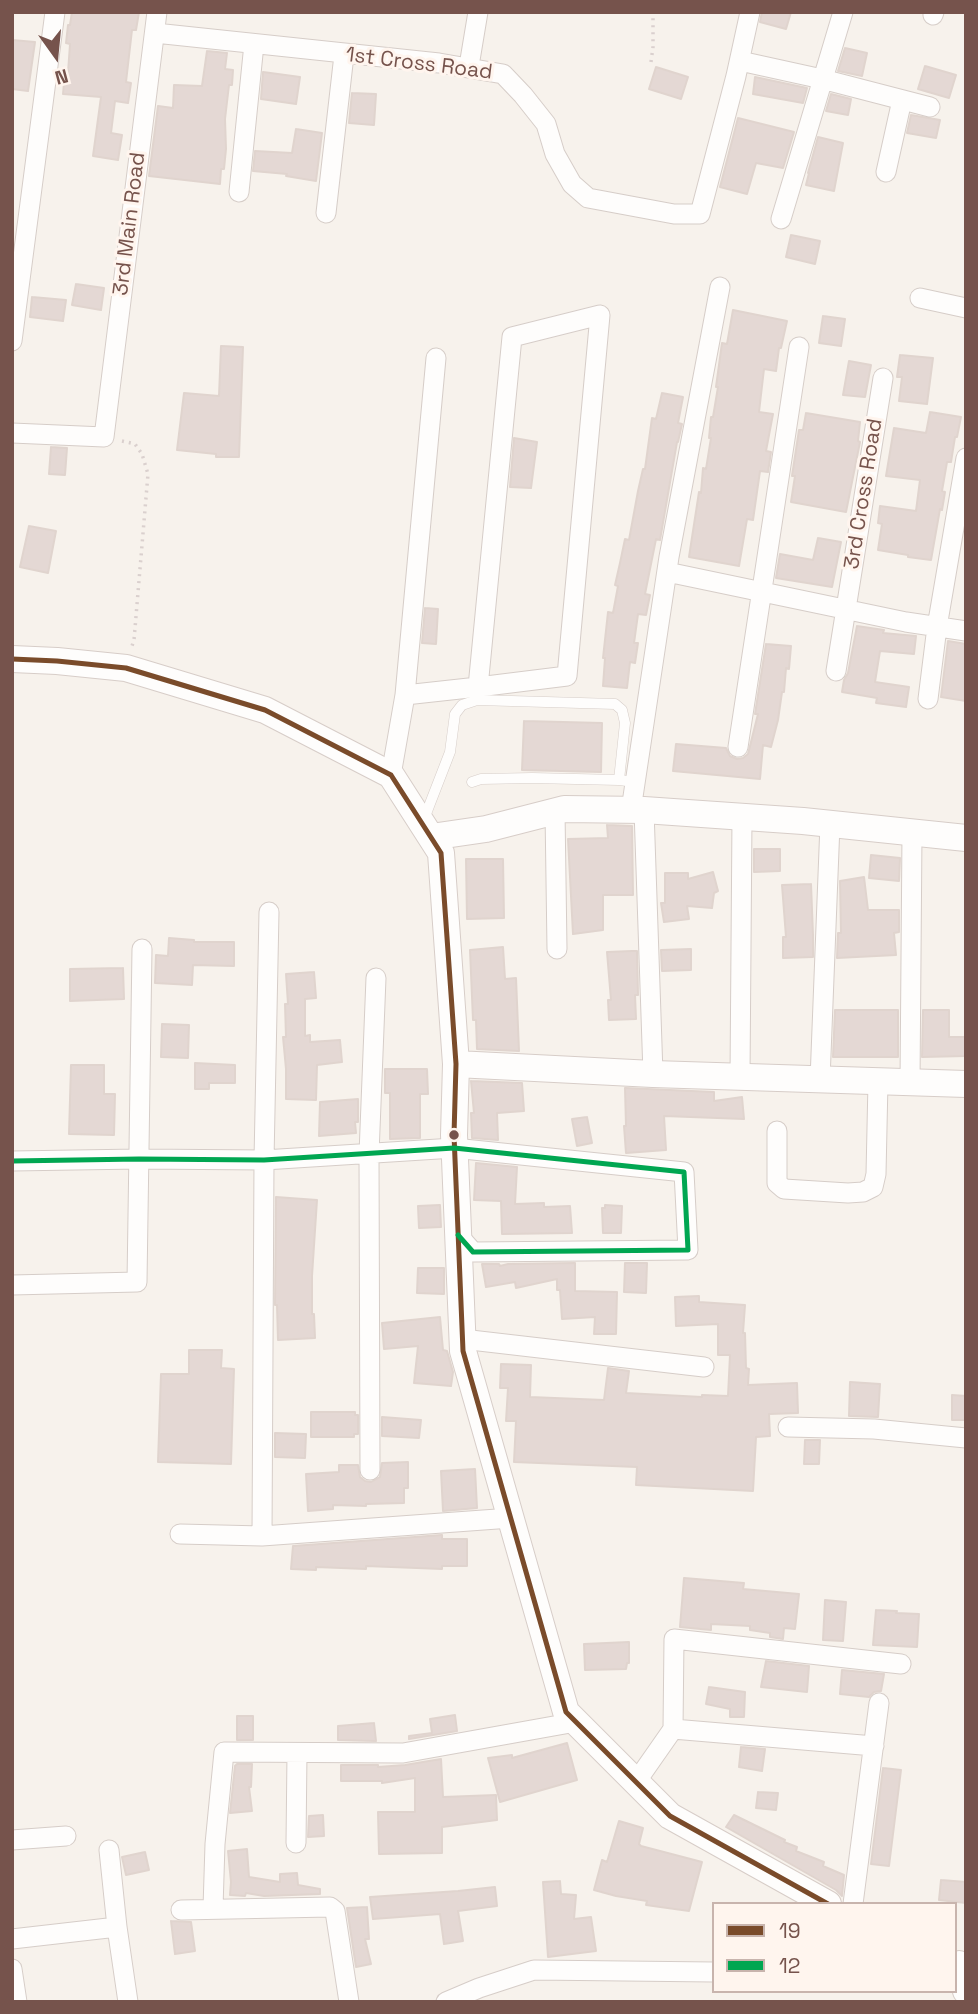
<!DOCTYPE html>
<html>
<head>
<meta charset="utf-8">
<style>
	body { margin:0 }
	#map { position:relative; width:978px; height:2014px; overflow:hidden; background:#f7f2ec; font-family:"Space Grotesk",sans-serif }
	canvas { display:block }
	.frame { position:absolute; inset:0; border:14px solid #76534c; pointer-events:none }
	.legend { position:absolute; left:712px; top:1902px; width:245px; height:91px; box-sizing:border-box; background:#fff5ee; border:2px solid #c8b4ad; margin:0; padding:9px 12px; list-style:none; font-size:21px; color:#76534c }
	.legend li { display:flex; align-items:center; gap:14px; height:35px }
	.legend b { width:35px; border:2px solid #c8b4ad }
	.north { position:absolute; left:21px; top:21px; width:70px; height:70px; -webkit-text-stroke:5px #fff5ee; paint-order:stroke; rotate:165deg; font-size:19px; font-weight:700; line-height:28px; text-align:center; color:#76534c }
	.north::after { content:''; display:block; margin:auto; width:24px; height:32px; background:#76534c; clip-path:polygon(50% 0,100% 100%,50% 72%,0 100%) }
</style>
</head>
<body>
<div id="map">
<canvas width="978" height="2014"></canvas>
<div class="frame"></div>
<ul class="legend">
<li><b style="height:9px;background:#7a4b2a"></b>19</li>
<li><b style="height:9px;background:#00a651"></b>12</li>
</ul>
<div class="north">N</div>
</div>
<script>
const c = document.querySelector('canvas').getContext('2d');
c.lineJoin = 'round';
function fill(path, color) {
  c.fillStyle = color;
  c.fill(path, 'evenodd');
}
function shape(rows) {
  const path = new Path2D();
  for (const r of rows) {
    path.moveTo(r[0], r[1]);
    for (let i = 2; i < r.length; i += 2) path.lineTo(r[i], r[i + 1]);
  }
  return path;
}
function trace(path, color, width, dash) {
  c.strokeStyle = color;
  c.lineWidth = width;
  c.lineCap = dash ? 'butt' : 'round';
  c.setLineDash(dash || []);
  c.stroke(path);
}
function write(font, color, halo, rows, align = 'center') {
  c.font = font + ' "Space Grotesk",sans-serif';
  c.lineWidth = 6;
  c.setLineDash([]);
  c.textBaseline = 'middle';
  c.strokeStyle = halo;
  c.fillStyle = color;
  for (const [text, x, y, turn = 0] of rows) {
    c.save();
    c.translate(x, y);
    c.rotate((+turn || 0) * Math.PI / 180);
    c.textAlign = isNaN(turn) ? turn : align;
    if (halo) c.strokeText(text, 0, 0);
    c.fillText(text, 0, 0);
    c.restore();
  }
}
const building = shape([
	[72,12,139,12,136,30,132,30,126,82,131,83,128,103,115,101,111,133,122,135,118,160,93,156,101,97,63,94,65,72,68,73,70,44,66,43,68,25,70,25,72,12],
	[762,12,791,12,786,29,760,22,762,12],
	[12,40,35,42,28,91,12,89,12,40],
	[845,48,867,53,862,76,838,71,845,48],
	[207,51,227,53,225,69,233,70,232,85,229,85,225,119,226,149,224,169,221,169,220,184,149,176,158,106,173,108,174,85,202,86,207,51],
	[925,66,956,75,949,98,918,89,925,66],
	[656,67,688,77,681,99,649,89,656,67],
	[263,72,300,77,296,104,261,99,263,72],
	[755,77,807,88,803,103,753,94,755,77],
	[352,93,376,94,374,125,349,123,352,93],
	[831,94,851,99,848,115,826,111,831,94],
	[911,115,940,120,936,138,907,133,911,115],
	[738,118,794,132,783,168,756,163,747,194,720,187,738,118],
	[296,129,322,133,316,181,286,176,287,174,253,171,255,151,292,153,296,129],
	[818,137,843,143,834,191,806,185,809,173,808,173,818,137],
	[791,235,820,241,815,264,786,257,791,235],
	[76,284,104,288,101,310,72,305,76,284],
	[32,297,66,300,63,321,30,317,32,297],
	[733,310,787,321,781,348,779,348,776,371,764,369,759,412,773,414,766,451,771,452,768,472,760,471,753,520,747,519,739,566,689,557,699,492,701,493,703,468,706,469,711,438,709,438,711,417,713,417,718,387,716,387,722,343,727,344,733,310],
	[823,316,845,319,841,346,819,343,823,316],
	[221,346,243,347,239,457,216,457,216,454,177,450,184,393,219,396,221,346],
	[900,355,933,358,927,404,899,401,902,377,897,377,900,355],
	[849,361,871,365,865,397,843,395,849,361],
	[662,393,683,397,678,423,682,424,678,442,677,442,660,540,656,539,645,594,650,595,646,615,638,614,634,643,638,643,635,663,630,662,627,688,603,686,605,658,603,658,608,612,613,613,618,586,615,585,620,563,625,539,629,540,638,491,643,469,645,469,652,418,656,419,662,393],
	[930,412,961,417,957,437,955,437,951,462,947,462,942,491,945,492,942,510,940,509,931,560,908,557,908,555,878,550,882,524,878,523,880,506,916,511,920,480,886,476,894,428,926,433,930,412],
	[806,413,860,422,858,441,860,442,846,512,791,502,795,476,792,476,799,430,803,430,806,413],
	[514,438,537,442,531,488,510,487,514,438],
	[51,447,67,448,65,475,49,474,51,447],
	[29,526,56,531,48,573,20,567,29,526],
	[818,538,841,542,832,587,776,578,780,554,813,560,818,538],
	[425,608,438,609,436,644,422,643,425,608],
	[857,626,884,630,883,633,916,636,914,654,880,651,875,682,909,687,906,707,876,703,877,698,842,692,844,680,848,673,857,626],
	[948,641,966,644,966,701,941,697,948,641],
	[766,644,791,646,789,669,786,668,784,692,782,692,778,720,771,747,763,745,760,779,673,771,676,744,726,748,730,756,737,759,743,758,748,754,758,714,755,714,766,644],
	[524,721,602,723,601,772,522,770,524,721],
	[607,825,632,826,633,895,603,895,603,930,573,934,568,839,608,838,607,825],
	[754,849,780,849,780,871,754,872,754,849],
	[871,855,900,858,899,881,869,878,871,855],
	[466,859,503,859,504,918,467,919,466,859],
	[713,872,718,891,714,893,712,908,687,906,689,919,664,922,661,903,665,903,665,873,688,873,688,879,713,872],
	[864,877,868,910,899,910,899,932,894,933,896,955,837,958,838,933,841,933,840,881,864,877],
	[811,884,813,935,813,957,783,958,783,937,786,937,782,885,811,884],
	[169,938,194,940,194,942,234,942,234,966,193,965,192,985,155,983,156,955,168,956,169,938],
	[503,947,505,979,516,978,519,1051,477,1049,476,1020,473,1020,470,950,503,947],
	[691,949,691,970,662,971,661,950,691,949],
	[632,951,637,951,638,995,635,995,636,1019,609,1020,608,1000,611,1000,607,952,632,951],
	[123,968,124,999,70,1001,70,969,123,968],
	[314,972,316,998,305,999,305,1036,310,1035,310,1042,340,1040,342,1062,317,1065,316,1100,286,1099,286,1069,283,1037,286,1037,285,1004,288,1004,286,974,314,972],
	[835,1010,898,1010,898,1057,833,1057,835,1010],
	[923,1010,949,1010,949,1037,966,1037,966,1056,922,1057,923,1010],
	[162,1024,189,1025,188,1058,161,1057,162,1024],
	[195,1063,235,1065,235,1083,209,1083,209,1089,195,1089,195,1063],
	[71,1065,104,1065,104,1094,115,1094,114,1135,69,1134,71,1065],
	[385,1069,427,1069,428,1094,420,1094,420,1138,390,1139,390,1093,385,1093,385,1069],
	[471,1081,522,1083,524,1111,497,1113,498,1140,472,1138,471,1113,474,1113,471,1081],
	[625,1088,714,1092,714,1101,742,1097,744,1119,664,1116,666,1150,626,1153,624,1126,626,1126,625,1088],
	[358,1099,358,1122,355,1122,356,1133,319,1136,320,1102,358,1099],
	[587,1117,592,1143,577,1146,572,1119,587,1117],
	[476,1163,517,1167,515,1204,544,1203,544,1207,570,1206,572,1233,502,1234,501,1201,474,1200,476,1163],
	[276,1197,317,1200,312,1276,312,1314,314,1314,315,1338,278,1340,277,1305,275,1305,276,1197],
	[440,1205,441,1227,419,1228,418,1206,440,1205],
	[605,1205,622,1206,621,1233,603,1233,602,1208,605,1208,605,1205],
	[575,1263,575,1291,617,1292,616,1334,594,1334,595,1317,562,1319,560,1290,557,1290,557,1279,516,1288,515,1282,486,1287,482,1264,499,1264,500,1266,508,1264,575,1263],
	[625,1263,647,1263,646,1293,624,1292,625,1263],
	[418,1268,444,1268,444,1294,417,1293,418,1268],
	[699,1296,699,1302,745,1305,743,1333,745,1333,746,1368,749,1369,748,1385,797,1383,798,1413,769,1414,770,1436,756,1437,753,1491,636,1485,637,1467,514,1462,516,1421,506,1421,508,1388,500,1388,501,1364,531,1365,530,1397,604,1400,608,1368,629,1371,626,1393,702,1397,702,1395,728,1396,730,1355,718,1355,718,1324,676,1326,675,1297,699,1296],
	[440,1317,443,1350,447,1351,453,1372,451,1386,414,1383,418,1346,384,1349,382,1323,440,1317],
	[189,1350,222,1350,221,1368,234,1369,231,1464,158,1462,161,1374,189,1374,189,1350],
	[850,1382,880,1384,878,1417,849,1416,850,1382],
	[952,1395,966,1396,966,1420,952,1420,952,1395],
	[311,1412,355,1412,355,1415,358,1415,358,1434,354,1434,354,1437,311,1437,311,1412],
	[382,1417,421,1420,419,1438,382,1436,382,1417],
	[275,1433,306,1434,305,1458,275,1457,275,1433],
	[805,1440,820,1440,819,1464,804,1464,805,1440],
	[408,1462,408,1488,404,1488,404,1503,366,1504,366,1506,333,1505,333,1509,308,1511,306,1474,339,1472,339,1465,358,1465,360,1477,365,1481,371,1482,380,1477,382,1463,408,1462],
	[475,1469,477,1508,443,1511,441,1471,475,1469],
	[442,1535,442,1539,467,1539,467,1566,442,1566,442,1569,366,1566,366,1569,316,1567,316,1570,291,1569,293,1546,442,1535],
	[684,1578,744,1583,743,1589,799,1594,795,1629,784,1628,783,1639,770,1637,770,1633,750,1630,750,1626,711,1624,711,1630,680,1627,684,1578],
	[825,1600,846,1602,843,1641,823,1640,825,1600],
	[876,1610,897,1611,896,1613,919,1614,917,1647,873,1645,876,1610],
	[629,1642,629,1663,627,1663,626,1669,585,1670,584,1644,629,1642],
	[766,1661,809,1666,807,1692,761,1687,766,1661],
	[842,1670,884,1674,881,1691,874,1692,869,1697,840,1694,842,1670],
	[709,1687,745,1692,744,1717,730,1717,730,1709,706,1704,709,1687],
	[455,1715,457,1731,409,1739,409,1736,432,1733,430,1719,455,1715],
	[237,1716,253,1716,253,1740,237,1740,237,1716],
	[374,1723,376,1741,338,1740,338,1726,374,1723],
	[567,1743,577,1780,500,1802,488,1758,512,1755,512,1758,567,1743],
	[741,1747,765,1749,762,1771,739,1767,741,1747],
	[441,1759,443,1797,496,1795,497,1820,442,1827,442,1853,379,1854,378,1812,415,1812,415,1778,382,1783,382,1781,341,1781,341,1765,378,1765,378,1767,405,1765,441,1759],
	[237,1764,252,1764,251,1787,249,1787,252,1811,230,1813,235,1766,237,1764],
	[883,1768,901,1770,889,1866,871,1864,883,1768],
	[758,1792,778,1793,776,1810,756,1808,758,1792],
	[323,1815,324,1836,308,1837,309,1816,323,1815],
	[734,1815,785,1840,784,1842,797,1847,796,1851,824,1862,823,1866,844,1875,842,1896,836,1890,726,1827,734,1815],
	[619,1821,643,1828,639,1844,641,1846,702,1862,689,1911,646,1905,647,1901,616,1896,594,1890,602,1860,607,1862,619,1821],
	[247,1849,249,1877,280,1882,280,1874,297,1873,298,1885,320,1889,320,1894,264,1896,246,1893,245,1896,230,1895,231,1882,228,1851,247,1849],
	[145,1852,149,1870,126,1875,122,1857,145,1852],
	[941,1880,966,1882,966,1903,939,1900,941,1880],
	[560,1881,561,1894,576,1895,574,1919,591,1917,596,1951,548,1957,543,1882,560,1881],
	[495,1887,497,1906,458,1911,463,1941,444,1944,440,1914,373,1919,370,1897,458,1891,495,1887],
	[367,1907,369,1939,365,1939,371,1964,356,1967,347,1908,367,1907],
	[171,1921,191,1922,195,1951,175,1954,171,1921]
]);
const path = shape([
	[651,62,653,47,653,12],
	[122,441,135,444,142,454,148,474,134,640,131,649]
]);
const lane = shape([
	[472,782,481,779,532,778,619,780],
	[424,819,450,752,455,714,462,705,477,700,615,704,622,710,625,723,619,780,635,782]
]);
const street = shape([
	[933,15,934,12],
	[155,33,439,63,503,74,523,95,546,124,555,154,572,184,588,198,674,214,700,214,736,76,750,12],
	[470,60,478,12],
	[740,61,822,79,930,107],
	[886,172,902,100],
	[239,192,254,44],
	[326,213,344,55],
	[781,219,843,12],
	[920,298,966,308],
	[12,341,55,12],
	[12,433,104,437,157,12],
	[667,572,906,622,966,631],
	[836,671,883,378],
	[405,695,478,687,567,676,600,315,512,337,478,687],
	[928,699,937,627,966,458],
	[738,747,799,347],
	[391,775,405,695,436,358],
	[631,810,669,557,720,287],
	[644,810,653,1074],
	[555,811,557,949],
	[269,912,264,1160,262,1536,511,1518],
	[740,1077,742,817],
	[820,1080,830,824],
	[910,1082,912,833],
	[777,1131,777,1183,784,1189,848,1193,863,1192,873,1187,876,1174,878,1082],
	[12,1161,139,1159,264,1160,454,1148,684,1172,688,1250,473,1252,458,1235],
	[12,1285,137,1282,142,949],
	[462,1339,704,1367],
	[788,1427,874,1429,966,1438],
	[370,1470,369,1154,376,978],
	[180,1534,262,1536],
	[673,1729,674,1639,901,1664],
	[636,1782,673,1729,874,1746],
	[12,1840,66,1836],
	[296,1843,297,1753],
	[109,1850,117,1927],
	[853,1904,879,1703],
	[213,1908,215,1844,224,1752,403,1753,576,1722],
	[181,1910,330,1907,335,1911,349,2002],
	[12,1939,117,1927,128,2002],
	[12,1969,17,2002],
	[446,2002,479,1988,534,1970,714,1972]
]);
const secondary = shape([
	[12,659,57,661,126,668,265,710,391,775,441,853,456,1064,454,1135,463,1351,566,1712,670,1816,828,1904],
	[431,837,486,829,564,809,644,810,803,821,966,838],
	[456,1064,653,1074,966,1084],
	[959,1964,966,1991]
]);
const bus1 = shape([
	[12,659,57,661,126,668,265,710,391,775,441,853,456,1064,454,1135,463,1351,566,1712,670,1816,828,1904]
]);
const bus2 = shape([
	[12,1161,139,1159,264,1160,454,1148,684,1172,688,1250,473,1252,458,1235]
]);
const markers = [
	[454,1135,6,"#76534c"]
];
const streetNames = [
	["1st Cross Road",419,64,7],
	["3rd Main Road",130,224,-83],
	["3rd Cross Road",864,494,-81]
];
fill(building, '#e4d8d4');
trace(building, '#e0d4ce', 2);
trace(lane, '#d6cdc8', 11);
trace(street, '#d6cdc8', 21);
trace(secondary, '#d7cdc8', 28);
trace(path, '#dad0ce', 3.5, [2, 5]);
trace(lane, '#fefdfc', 10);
trace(street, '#fefdfc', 19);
trace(secondary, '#fefdfc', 26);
trace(bus1, '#7a4b2a', 5);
trace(bus2, '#00a651', 5);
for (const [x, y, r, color] of markers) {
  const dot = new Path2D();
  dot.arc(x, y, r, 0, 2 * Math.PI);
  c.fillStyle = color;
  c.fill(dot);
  trace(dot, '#fff5ee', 2.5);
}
write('21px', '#76534c', '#fff5ee', streetNames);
</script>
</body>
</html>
